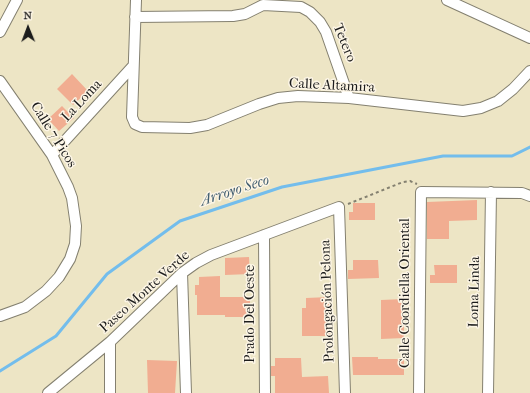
<!DOCTYPE html>
<html>
<head>
<meta charset="utf-8">
<style>
	body { margin:0 }
	#map { position:relative; width:530px; height:393px; overflow:hidden; background:#ede5c5; font-family:"IM FELL French Canon",serif }
	canvas { display:block }
	.north { position:absolute; left:8px; top:8px; width:40px; height:40px; -webkit-text-stroke:3px #fcf5e5; paint-order:stroke; rotate:359deg; font-size:11px; font-weight:700; line-height:16px; text-align:center; color:#1c1c1c }
	.north::after { content:''; display:block; margin:auto; width:14px; height:18px; background:#1c1c1c; clip-path:polygon(50% 0,100% 100%,50% 72%,0 100%) }
</style>
</head>
<body>
<div id="map">
<canvas width="530" height="393"></canvas>
<div class="north">N</div>
</div>
<script>
const c = document.querySelector('canvas').getContext('2d');
c.lineJoin = 'round';
function shape(rows) {
  const path = new Path2D();
  for (const r of rows) {
    path.moveTo(r[0], r[1]);
    for (let i = 2; i < r.length; i += 2) path.lineTo(r[i], r[i + 1]);
  }
  return path;
}
function trace(path, color, width, dash) {
  c.strokeStyle = color;
  c.lineWidth = width;
  c.lineCap = dash ? 'butt' : 'round';
  c.setLineDash(dash || []);
  c.stroke(path);
}
function fill(path, color) {
  c.fillStyle = color;
  c.fill(path, 'evenodd');
}
function write(font, color, halo, rows, align = 'center') {
  c.font = font + ' "IM FELL French Canon",serif';
  c.lineWidth = 3;
  c.setLineDash([]);
  c.textBaseline = 'middle';
  c.strokeStyle = halo;
  c.fillStyle = color;
  for (const [text, x, y, turn = 0] of rows) {
    c.save();
    c.translate(x, y);
    c.rotate((+turn || 0) * Math.PI / 180);
    c.textAlign = isNaN(turn) ? turn : align;
    if (halo) c.strokeText(text, 0, 0);
    c.fillText(text, 0, 0);
    c.restore();
  }
}
const stream = shape([
	[0,371,56,336,107,274,180,221,282,187,443,156,512,156,530,147]
]);
const building = shape([
	[72,74,88,91,73,105,57,89],
	[62,106,74,118,59,131,48,119],
	[477,200,477,220,449,221,449,239,427,239,427,202],
	[353,203,375,203,375,220,349,220,349,212,353,212],
	[249,257,250,274,225,275,225,258],
	[353,260,378,260,379,278,348,279,348,270,353,270],
	[434,265,457,265,457,283,430,283,430,275,435,275],
	[220,276,220,297,250,297,250,317,225,317,225,315,197,315,197,295,195,295,195,285,199,285,199,277],
	[329,297,329,318,332,318,333,336,302,336,302,308,306,308,306,298],
	[404,299,404,338,381,339,381,300],
	[352,357,378,357,378,359,404,359,404,375,353,375],
	[275,358,301,358,302,377,328,376,329,393,275,393,275,376,271,376,271,366,275,366],
	[147,360,177,361,175,393,148,393]
]);
const path = shape([
	[348,204,403,182,410,181,417,184]
]);
const minor = shape([
	[136,0,132,117,135,124,142,127,190,128,207,125,259,104,278,98,298,96,349,98,463,111,481,108,498,101,513,89,530,71],
	[447,0,530,38],
	[135,17,233,16,245,14,263,5,301,7,310,12,320,22,326,32,349,98],
	[0,32,17,0],
	[0,81,52,155,68,187,72,198,76,226,75,244,70,259,59,277,46,291,25,307,0,316],
	[52,155,133,66],
	[264,235,265,393],
	[182,273,186,393],
	[110,342,110,393],
	[48,393,110,342,182,273,196,263,211,255,339,207,345,393],
	[419,393,421,192,522,193,530,196],
	[488,393,491,192]
]);
const streetNames = [
	["Tetero",344,43,68],
	["Calle Altamira",332,86,3],
	["La Loma",82,101,-47],
	["Calle 7 Picos",53,135,58],
	["Paseo Monte Verde",145,292,-42],
	["Loma Linda",475,292,-89],
	["Calle Coordiella Oriental",406,293,-90],
	["Prolongación Pelona",328,301,-92],
	["Prado Del Oeste",251,314,-90]
];
const waterNames = [
	["Arroyo Seco",235,191,-18]
];
trace(stream, '#73bdec', 3);
fill(building, '#f1ad91');
trace(minor, '#848070', 12);
trace(path, '#848070', 2, [3, 3]);
trace(minor, '#fff', 10);
write('14px', '#1c1c1c', '#fcf5e5', streetNames);
write('italic 15px', '#3f5c6f', '#fcf5e5', waterNames);
</script>
</body>
</html>
